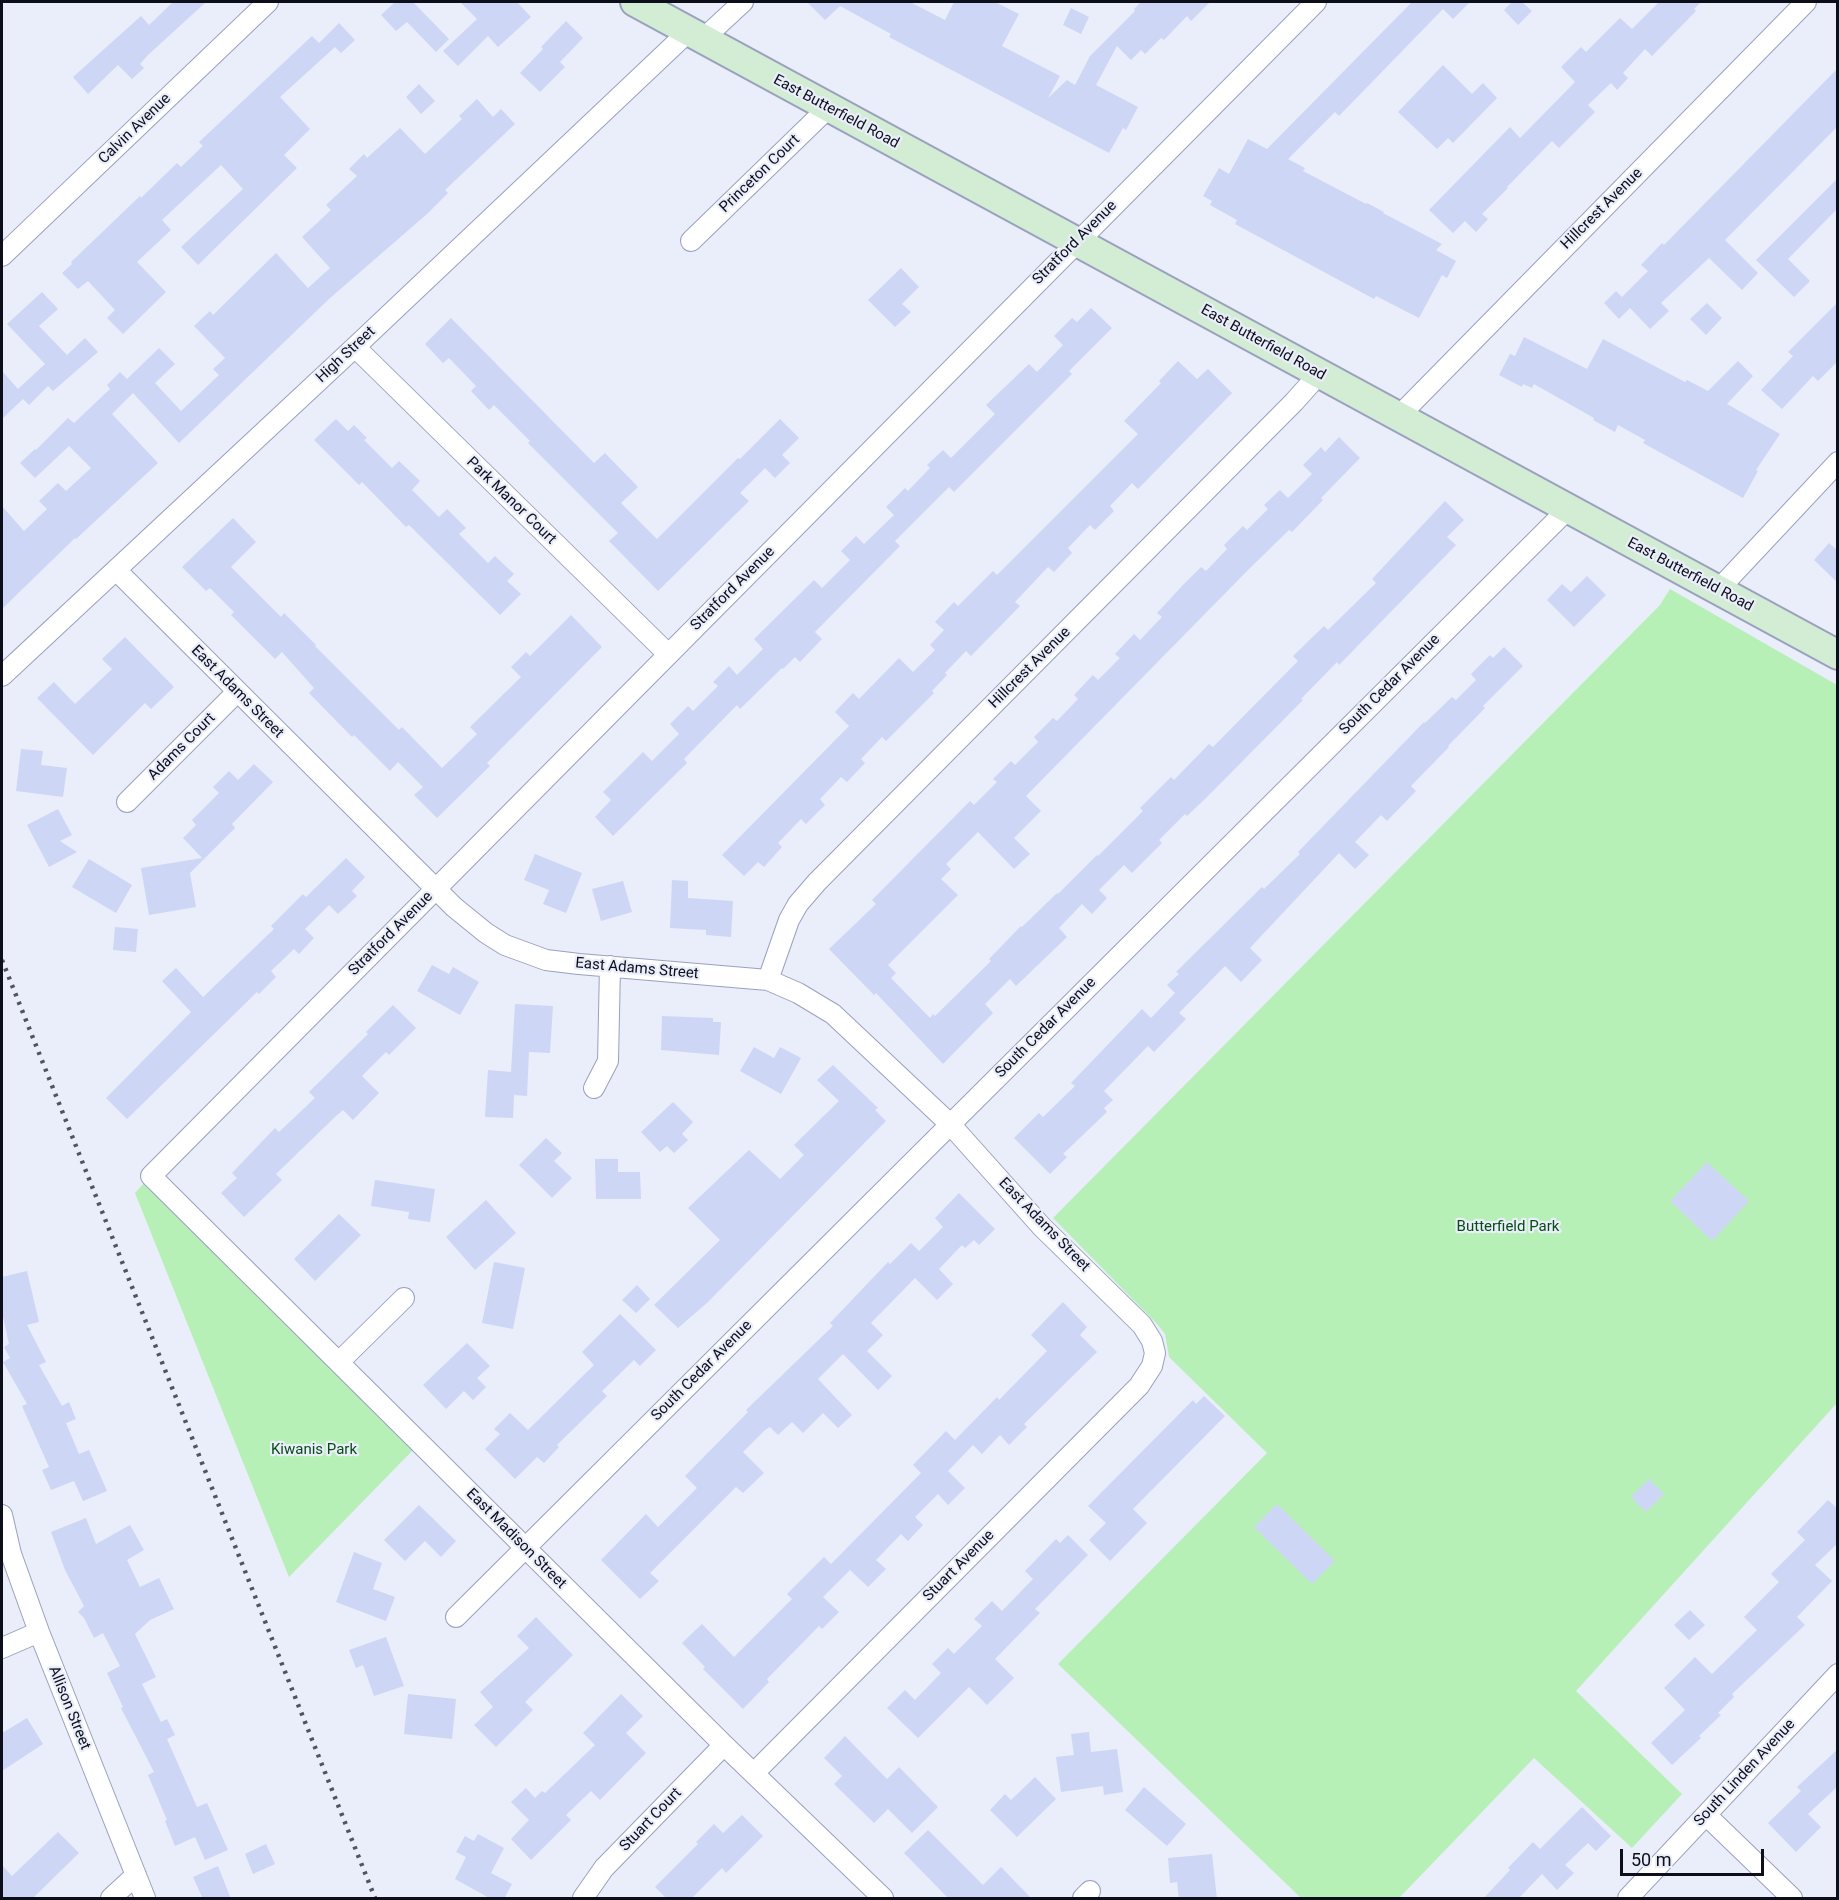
<!DOCTYPE html>
<html>
<head>
<meta charset="utf-8">
<style>
	body { margin:0 }
	#map { position:relative; width:1839px; height:1900px; overflow:hidden; background:#eaedfa; font-family:Roboto,sans-serif }
	canvas { display:block }
	.frame { position:absolute; inset:0; border:3px solid #0c0e19; pointer-events:none }
	.scale { position:absolute; left:1620px; top:1849px; width:144px; height:27px; box-sizing:border-box; border:3px solid #0c0e19; border-top:0; padding-left:8px; font-size:18px; line-height:21px; white-space:nowrap; color:#0c0e19; -webkit-text-stroke:4px #eaedfa; paint-order:stroke }
</style>
</head>
<body>
<div id="map">
<canvas width="1839" height="1900"></canvas>
<div class="frame"></div>
<div class="scale">50 m</div>
</div>
<script>
const c = document.querySelector('canvas').getContext('2d');
c.lineJoin = 'round';
function fill(path, color) {
  c.fillStyle = color;
  c.fill(path, 'evenodd');
}
function shape(rows) {
  const path = new Path2D();
  for (const r of rows) {
    path.moveTo(r[0], r[1]);
    for (let i = 2; i < r.length; i += 2) path.lineTo(r[i], r[i + 1]);
  }
  return path;
}
function trace(path, color, width, dash) {
  c.strokeStyle = color;
  c.lineWidth = width;
  c.lineCap = dash ? 'butt' : 'round';
  c.setLineDash(dash || []);
  c.stroke(path);
}
function write(font, color, halo, rows, align = 'center') {
  c.font = font + ' Roboto,sans-serif';
  c.lineWidth = 4.5;
  c.setLineDash([]);
  c.textBaseline = 'middle';
  c.strokeStyle = halo;
  c.fillStyle = color;
  for (const [text, x, y, turn = 0] of rows) {
    c.save();
    c.translate(x, y);
    c.rotate((+turn || 0) * Math.PI / 180);
    c.textAlign = isNaN(turn) ? turn : align;
    if (halo) c.strokeText(text, 0, 0);
    c.fillText(text, 0, 0);
    c.restore();
  }
}
const green = shape([
	[1670,589,1837,685,1837,1403,1576,1691,1682,1794,1632,1848,1534,1758,1399,1898,1301,1898,1058,1664,1267,1453,1169,1357,1165,1334,1157,1324,1053,1218,1660,605],
	[146,1181,414,1449,289,1577,135,1193]
]);
const building = shape([
	[170,2,206,2,148,55,140,64,144,68,132,79,118,65,88,94,73,77,141,16,149,25,172,3],
	[395,2,413,2,449,39,436,52,407,22,396,31,381,15],
	[460,2,517,2,531,17,498,47,488,36,458,66,443,51,477,19],
	[807,2,910,2,945,20,954,2,995,2,1019,14,1002,46,1060,76,1048,98,1067,80,1075,85,1090,56,1135,11,1134,9,1141,2,1210,2,1191,21,1187,16,1164,40,1161,38,1145,54,1141,50,1131,60,1117,46,1096,85,1138,107,1126,130,1123,128,1109,153,889,37,891,34,840,6,825,20],
	[1412,2,1470,2,1453,19,1443,9,1339,116,1335,112,1288,159,1305,168,1303,171,1366,204,1367,203,1384,212,1383,213,1442,244,1436,250,1456,261,1447,278,1442,275,1419,318,1376,296,1374,299,1235,224,1237,220,1210,205,1212,201,1203,196,1219,168,1229,174,1248,139,1267,149],
	[1512,2,1522,2,1532,11,1518,25,1504,10],
	[1659,2,1701,2,1694,9,1696,11,1652,56,1645,49,1623,73,1628,78,1617,90,1611,83,1588,105,1595,112,1559,148,1552,141,1507,187,1508,188,1482,214,1488,219,1476,232,1465,221,1453,233,1429,210,1510,127,1520,138,1575,82,1561,67,1581,47,1586,52,1620,18,1632,29],
	[1071,8,1089,17,1081,34,1063,25],
	[566,21,583,38,560,62,565,67,540,92,520,73,543,49,541,47],
	[339,23,355,40,341,53,335,47,280,97,310,129,284,155,297,168,198,265,181,247,243,189,221,165,162,220,171,230,137,262,166,292,123,334,107,318,115,310,88,281,78,289,62,273,72,264,71,262,140,196,141,198,177,163,181,167,203,146,199,142,312,36,319,43],
	[1443,65,1472,94,1483,83,1497,98,1453,143,1448,138,1437,149,1398,112],
	[1838,68,1838,126,1725,240,1758,273,1742,290,1709,258,1661,303,1669,311,1650,329,1630,308,1619,319,1604,303,1616,291,1622,297,1648,271,1641,265,1662,243,1664,245],
	[419,84,435,101,421,114,406,97],
	[477,99,493,117,501,109,515,124,445,190,448,193,427,214,329,299,179,443,133,393,112,414,158,463,76,539,75,538,2,609,2,506,24,531,47,509,39,501,58,483,66,491,91,468,69,446,35,478,20,463,35,449,36,450,68,418,74,423,110,389,107,385,120,372,127,379,159,348,175,364,155,383,181,411,219,375,213,369,225,358,194,326,210,311,213,315,276,253,308,288,330,268,302,237,331,210,326,205,357,176,349,169,364,154,367,158,400,128,425,154,462,119,459,116],
	[1838,178,1838,208,1788,259,1810,281,1794,297,1756,260],
	[901,268,919,287,902,304,911,312,895,327,868,300],
	[42,292,58,309,39,326,67,355,85,338,98,352,53,391,48,386,29,405,23,399,2,419,2,371,18,389,45,364,7,324],
	[1838,302,1838,361,1818,381,1813,376,1782,409,1761,390,1793,356,1788,352],
	[1707,303,1722,318,1706,335,1690,319],
	[1091,308,1112,328,1069,371,1072,374,954,492,949,487,895,541,900,546,815,632,822,639,800,662,795,657,783,669,782,668,740,709,737,705,684,759,687,763,613,836,595,817,611,800,603,792,643,752,652,761,679,734,670,724,688,706,693,711,718,686,713,682,729,666,737,675,763,649,754,639,814,580,822,588,850,560,841,551,856,536,864,544,894,515,886,507,905,488,908,491,930,468,927,465,943,450,951,458,995,414,986,405,1029,364,1037,372,1063,345,1054,336,1072,318,1077,322],
	[451,318,594,463,605,453,638,487,621,503,657,539,738,458,740,459,780,419,799,438,782,455,790,463,775,478,765,468,740,493,749,501,658,591,609,541,618,533,528,443,530,441,494,405,489,410,471,391,476,386,449,358,443,363,425,344],
	[1524,337,1587,369,1603,339,1685,382,1687,380,1708,391,1738,361,1753,376,1727,404,1780,434,1756,470,1758,471,1743,498,1643,443,1645,440,1618,425,1615,432,1593,420,1594,418,1534,384,1532,388,1523,384,1522,387,1499,375,1510,354,1515,356],
	[1178,361,1197,379,1208,369,1232,393,1138,489,1132,483,1110,506,1114,511,1095,530,1090,525,1068,548,1072,553,1054,572,1048,567,1015,602,1020,606,971,656,966,651,945,673,947,675,932,691,934,693,886,741,882,737,861,759,865,763,847,782,841,777,820,799,825,805,806,824,801,819,778,843,782,847,764,867,758,862,744,876,722,855,849,726,835,712,853,693,859,699,899,658,913,672,935,650,930,645,944,630,935,622,954,602,958,606,993,571,997,575,1138,434,1124,421,1161,383,1159,381],
	[336,419,348,431,354,425,367,438,364,440,392,468,399,461,420,481,412,490,439,517,447,509,466,528,459,534,488,563,495,556,514,574,507,581,521,594,500,615,409,525,406,527,362,482,359,485,314,440],
	[1339,437,1360,458,1321,498,1323,500,1292,532,1289,530,1248,570,1026,796,1041,811,1014,838,1030,854,1014,869,978,832,946,864,951,869,941,879,958,895,888,965,896,973,891,978,930,1018,933,1014,935,1016,991,961,989,959,1021,926,1022,927,1057,893,1058,894,1097,855,1098,856,1143,811,1140,808,1171,777,1174,780,1209,744,1213,747,1298,661,1293,656,1324,626,1328,630,1376,583,1372,579,1445,501,1464,520,1447,537,1456,545,1339,665,1337,662,1301,699,1303,700,1205,799,1187,816,1185,814,1159,840,1162,843,1132,873,1124,865,1099,890,1107,898,1092,914,1082,904,1059,928,1067,937,1016,986,1010,979,985,1004,993,1013,943,1064,876,993,874,995,829,949,876,904,872,900,970,801,974,805,997,782,993,779,1011,761,1015,765,1038,742,1034,737,1053,718,1057,721,1078,699,1074,695,1093,675,1098,680,1120,658,1115,654,1134,634,1140,640,1162,617,1157,613,1182,586,1201,567,1206,571,1227,549,1224,545,1243,526,1247,530,1268,509,1264,505,1280,490,1288,498,1312,474,1303,465,1321,447,1325,452],
	[233,518,256,542,231,567,281,617,284,613,316,645,315,646,399,730,402,727,442,768,477,734,470,727,521,677,511,667,526,652,530,656,571,615,602,647,487,763,490,766,437,818,414,795,423,787,398,762,390,771,354,735,352,737,309,693,314,688,282,652,275,659,231,615,234,612,210,588,206,591,182,567],
	[1829,543,1838,551,1838,583,1814,560],
	[1587,576,1606,595,1574,627,1547,600,1562,584,1571,592],
	[125,637,174,687,151,709,145,703,93,755,37,698,54,682,75,704,112,669,102,659],
	[1504,647,1523,666,1483,706,1485,708,1448,746,1449,747,1411,786,1416,791,1387,821,1381,815,1355,842,1369,855,1355,869,1339,853,1250,948,1262,960,1241,982,1225,966,1179,1013,1186,1019,1154,1052,1148,1046,1104,1091,1113,1100,1104,1108,1107,1112,1063,1154,1067,1157,1050,1174,1014,1138,1039,1113,1043,1117,1075,1086,1071,1083,1142,1009,1151,1018,1175,993,1167,985,1179,974,1176,972,1262,887,1264,889,1300,854,1298,852,1424,722,1425,723,1452,697,1456,700,1476,680,1471,674,1490,655,1493,658],
	[21,749,43,751,41,765,67,768,63,797,16,791],
	[254,764,273,782,232,824,235,828,190,873,196,907,149,915,141,868,202,858,183,838,196,825,192,820,219,793,213,787,229,771,238,780],
	[58,809,72,835,60,841,77,852,49,867,27,825],
	[535,854,582,873,566,913,543,904,549,890,524,880],
	[346,858,365,877,352,891,357,896,338,914,329,905,305,929,314,938,299,954,294,949,271,971,276,977,259,994,257,992,127,1119,106,1098,191,1012,162,981,176,968,203,997,274,929,271,926,303,894,306,897],
	[89,859,132,885,116,913,72,887],
	[672,880,688,881,688,898,733,901,731,937,706,935,706,930,670,928],
	[623,881,632,912,601,921,592,889],
	[115,927,138,929,136,952,113,950],
	[432,965,449,974,453,967,479,982,460,1015,417,991],
	[515,1004,553,1006,550,1053,529,1052,527,1096,514,1095,513,1118,485,1117,488,1070,511,1072],
	[393,1005,416,1028,389,1055,386,1052,362,1076,379,1093,353,1120,343,1110,335,1117,276,1174,282,1180,244,1217,221,1193,237,1178,232,1173,275,1128,279,1132,315,1098,309,1092,368,1034,366,1032],
	[662,1016,713,1018,713,1022,721,1022,719,1055,661,1050],
	[754,1047,774,1058,780,1047,801,1058,781,1094,740,1071],
	[833,1065,878,1108,875,1110,886,1121,708,1302,678,1328,654,1305,720,1240,688,1208,749,1150,780,1179,804,1155,794,1145,839,1101,817,1080],
	[673,1102,693,1122,682,1134,688,1140,674,1153,667,1146,660,1152,641,1132],
	[546,1138,562,1153,554,1161,572,1178,552,1198,519,1165],
	[595,1159,618,1159,618,1172,640,1172,641,1199,596,1199],
	[1707,1162,1749,1201,1712,1241,1670,1201],
	[375,1180,435,1189,430,1222,408,1219,409,1212,371,1206],
	[959,1193,995,1229,979,1245,974,1240,965,1248,962,1245,939,1269,953,1284,937,1300,915,1278,871,1323,883,1335,867,1351,892,1376,878,1390,843,1354,818,1379,852,1415,838,1428,823,1413,803,1433,792,1422,778,1435,770,1427,765,1430,743,1452,764,1473,743,1493,736,1487,650,1573,659,1581,640,1599,601,1560,646,1514,658,1527,697,1488,685,1476,748,1412,746,1410,833,1326,830,1323,888,1262,890,1264,911,1243,919,1251,943,1227,935,1218],
	[486,1200,516,1233,475,1270,446,1237],
	[339,1214,361,1235,315,1281,294,1259],
	[494,1262,525,1268,513,1329,482,1323],
	[27,1271,39,1322,27,1325,46,1362,39,1365,62,1406,69,1402,76,1419,66,1423,79,1454,89,1450,107,1491,83,1501,74,1481,51,1490,42,1470,49,1467,22,1406,27,1404,3,1362,10,1358,4,1347,9,1344,2,1312,2,1277],
	[637,1285,650,1299,636,1313,622,1300],
	[1063,1302,1087,1327,1080,1335,1097,1352,1024,1424,1027,1427,1009,1445,1000,1435,982,1454,973,1445,948,1471,965,1488,948,1505,938,1494,915,1517,923,1525,908,1541,901,1534,876,1560,886,1569,868,1587,850,1570,823,1597,839,1612,822,1629,819,1626,767,1679,769,1682,743,1709,703,1669,705,1667,682,1643,702,1624,734,1657,792,1599,787,1594,824,1557,831,1564,921,1473,913,1465,946,1431,955,1440,997,1397,999,1400,1047,1351,1031,1335],
	[620,1314,656,1350,640,1366,634,1360,602,1391,607,1396,557,1445,559,1447,544,1463,537,1457,515,1479,485,1449,500,1434,494,1429,510,1413,528,1430,594,1365,582,1352],
	[467,1343,490,1366,477,1378,486,1387,473,1400,464,1391,446,1409,423,1385],
	[1204,1396,1225,1416,1133,1509,1147,1523,1110,1561,1089,1540,1106,1523,1088,1506,1193,1400,1196,1404],
	[1649,1479,1664,1494,1646,1512,1631,1497],
	[1828,1500,1838,1509,1838,1543,1815,1565,1832,1581,1797,1617,1805,1625,1732,1694,1734,1697,1718,1713,1721,1715,1699,1736,1701,1738,1672,1765,1651,1743,1685,1710,1664,1688,1695,1657,1712,1674,1757,1630,1744,1617,1779,1582,1771,1574,1805,1540,1797,1532],
	[1277,1504,1335,1561,1312,1584,1254,1527],
	[419,1505,456,1541,441,1557,425,1541,405,1561,384,1540],
	[86,1518,96,1544,130,1525,144,1550,127,1560,140,1587,159,1578,174,1609,150,1620,135,1634,156,1677,142,1684,161,1722,167,1719,175,1735,167,1739,197,1807,207,1803,228,1850,205,1860,195,1837,175,1846,165,1821,167,1820,148,1775,154,1772,121,1708,123,1707,107,1673,120,1666,103,1633,94,1638,84,1618,78,1612,84,1606,65,1570,51,1532],
	[1068,1535,1088,1555,1035,1609,1040,1613,995,1659,1014,1678,987,1705,969,1687,918,1738,887,1708,905,1690,915,1700,941,1673,932,1664,948,1648,954,1654,982,1626,974,1619,992,1601,1002,1611,1033,1579,1025,1571,1056,1539,1060,1543],
	[354,1552,382,1563,373,1589,395,1597,386,1621,336,1602],
	[1690,1610,1705,1625,1689,1640,1674,1625],
	[536,1617,573,1655,525,1702,533,1710,496,1747,474,1725,493,1707,480,1692,529,1648,517,1636],
	[386,1637,404,1686,374,1696,363,1665,356,1668,349,1650],
	[408,1694,456,1699,452,1739,404,1734],
	[621,1694,643,1716,626,1733,646,1753,600,1800,591,1791,566,1815,571,1820,531,1860,511,1839,529,1820,511,1802,526,1788,535,1798,542,1791,545,1793,595,1745,583,1733],
	[27,1718,43,1744,2,1771,2,1733],
	[1089,1732,1091,1752,1117,1749,1123,1792,1104,1795,1103,1786,1061,1792,1056,1757,1074,1755,1071,1734],
	[845,1736,887,1779,899,1767,938,1807,912,1833,888,1809,874,1823,834,1784,842,1776,824,1758],
	[1838,1749,1838,1786,1808,1814,1821,1827,1796,1852,1768,1823,1801,1791,1797,1787],
	[1035,1777,1056,1799,1017,1837,990,1810,1005,1794,1011,1800],
	[1144,1787,1186,1824,1167,1846,1125,1810],
	[1582,1807,1611,1836,1596,1851,1588,1843,1565,1865,1574,1873,1557,1890,1542,1874,1518,1899,1483,1899,1510,1870,1508,1868,1533,1842,1540,1849],
	[742,1815,763,1836,726,1873,722,1868,691,1899,667,1899,655,1887,698,1844,696,1842,714,1824,723,1833],
	[928,1830,983,1885,1001,1867,1032,1899,949,1899,904,1853],
	[58,1832,79,1853,32,1899,2,1899,2,1865,12,1876],
	[478,1834,504,1848,491,1873,512,1884,504,1899,491,1899,455,1879,466,1857,456,1852,465,1836,474,1841],
	[266,1844,275,1864,253,1874,245,1854],
	[1212,1854,1217,1899,1179,1899,1177,1882,1170,1883,1168,1858],
	[218,1866,231,1899,203,1899,193,1877]
]);
const minor = shape([
	[703,39,743,2],
	[691,241,828,108],
	[2,256,268,2],
	[355,347,668,654],
	[1398,417,1806,2],
	[116,570,454,907,486,933,505,945,546,960,579,964,768,980,798,993,833,1014,950,1124,1042,1227,1142,1325,1152,1341,1155,1353,1152,1366,1139,1386,754,1773],
	[1718,590,1838,462],
	[2,676,355,347,688,32],
	[127,802,237,692],
	[768,980,789,920,798,904,817,882,1294,402,1319,374],
	[594,1088,608,1061,610,966],
	[339,1362,404,1298],
	[2,1515,11,1554,39,1632,145,1898],
	[456,1617,1568,509],
	[2,1648,39,1632],
	[1706,1815,1792,1898],
	[111,1898,136,1875],
	[583,1898,604,1868,724,1745],
	[883,1898,724,1745,151,1176,1316,2],
	[1083,1898,1090,1891],
	[1628,1898,1838,1674]
]);
const secondary = shape([
	[635,2,1838,655]
]);
const rail = shape([
	[2,960,375,1898]
]);
const streetNames = [
	["East Butterfield Road",836,112,28],
	["Calvin Avenue",135,129,-44],
	["Princeton Court",760,174,-44],
	["Hillcrest Avenue",1602,209,-45],
	["Stratford Avenue",1075,243,-45],
	["East Butterfield Road",1263,343,29],
	["High Street",346,355,-43],
	["Park Manor Court",511,501,44],
	["East Butterfield Road",1690,575,28],
	["Stratford Avenue",733,589,-45],
	["Hillcrest Avenue",1030,668,-45],
	["South Cedar Avenue",1390,685,-45],
	["East Adams Street",237,692,45],
	["Adams Court",182,747,-45],
	["Stratford Avenue",391,934,-45],
	["East Adams Street",637,969,5],
	["South Cedar Avenue",1046,1028,-45],
	["East Adams Street",1044,1225,46],
	["South Cedar Avenue",702,1371,-45],
	["East Madison Street",516,1539,45],
	["Stuart Avenue",959,1566,-45],
	["Allison Street",69,1708,68],
	["South Linden Avenue",1745,1773,-47],
	["Stuart Court",651,1820,-46]
];
const parkNames = [
	["Butterfield Park",1508,1227],
	["Kiwanis Park",314,1450]
];
fill(green, '#b7f0b7');
fill(building, '#ced6f5');
trace(minor, '#9aa1be', 22);
trace(secondary, '#9aa1be', 32);
trace(minor, '#fff', 20);
trace(secondary, '#d2edd4', 28);
trace(rail, '#51545f', 4.5, [3, 6]);
write('15px', '#0c0e19', '#eaedfa', streetNames);
write('15px', '#064d12', '#eaedfa', parkNames);
</script>
</body>
</html>
